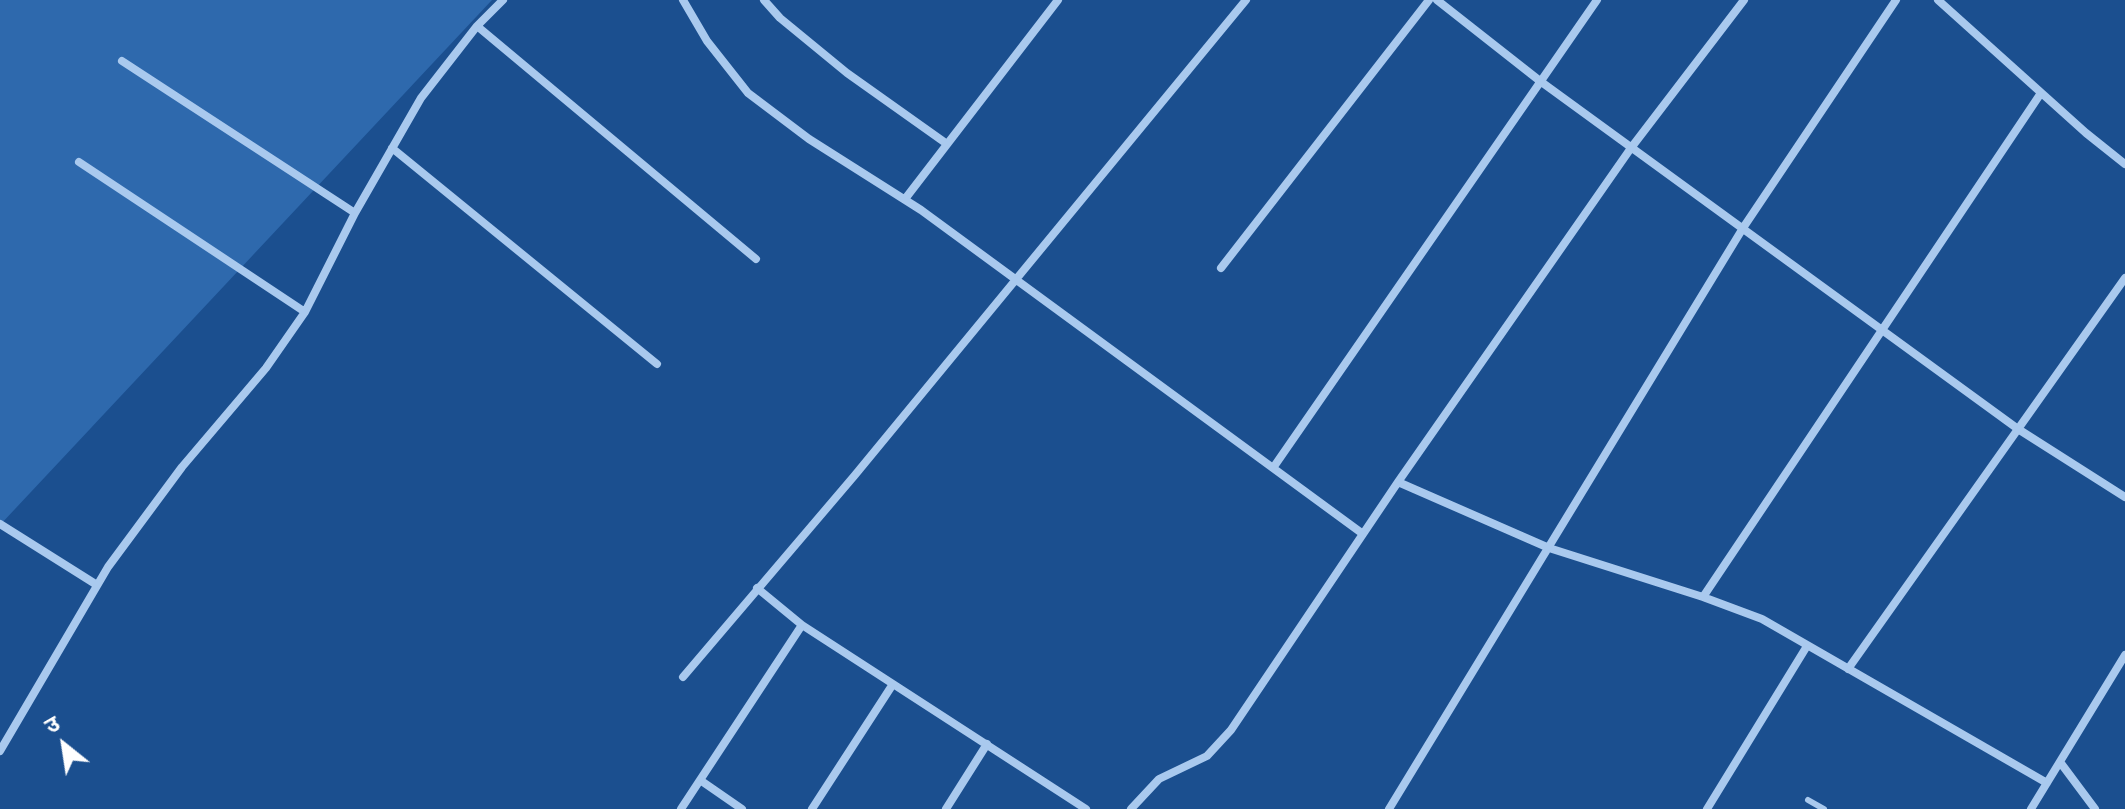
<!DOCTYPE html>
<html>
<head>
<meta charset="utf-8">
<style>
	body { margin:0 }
	#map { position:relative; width:2125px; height:809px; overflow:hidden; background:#1b4f8f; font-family:Ubuntu,"Noto Sans Devanagari",sans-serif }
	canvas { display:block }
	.north { position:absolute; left:24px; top:705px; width:80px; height:80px; -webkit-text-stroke:6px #1b4f8f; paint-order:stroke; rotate:330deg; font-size:22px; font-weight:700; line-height:32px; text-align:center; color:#fff }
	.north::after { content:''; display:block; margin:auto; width:28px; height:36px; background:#fff; clip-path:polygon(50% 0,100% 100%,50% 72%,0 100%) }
</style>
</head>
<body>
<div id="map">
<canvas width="2125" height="809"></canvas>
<div class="north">उ</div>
</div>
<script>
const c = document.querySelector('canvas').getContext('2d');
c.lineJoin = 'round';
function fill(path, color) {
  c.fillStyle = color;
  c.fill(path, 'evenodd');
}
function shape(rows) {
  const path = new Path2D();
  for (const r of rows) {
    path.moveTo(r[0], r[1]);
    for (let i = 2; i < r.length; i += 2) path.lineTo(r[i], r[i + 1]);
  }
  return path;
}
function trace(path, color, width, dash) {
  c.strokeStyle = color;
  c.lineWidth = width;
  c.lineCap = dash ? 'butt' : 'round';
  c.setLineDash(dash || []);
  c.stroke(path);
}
const green = shape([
	[0,0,492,0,0,525]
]);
const service = shape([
	[1808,800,1824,809]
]);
const minor = shape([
	[683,0,707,41,748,93,809,139,921,210,1363,534],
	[764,0,780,18,847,73,947,144],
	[1437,0,1540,81,2018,429,2125,497],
	[1938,0,2086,133,2125,164],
	[477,26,756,259],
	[122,61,355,213],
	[392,148,657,364],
	[79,162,305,312],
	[905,199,1058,0],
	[1221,268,1429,0],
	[1273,468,1597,0],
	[1398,482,1549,548,1703,597,1762,619,2047,783],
	[0,524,97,585],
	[757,588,802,625,1086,809],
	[1703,597,2041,93],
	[1848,669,2125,278],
	[683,677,855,475,1246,0],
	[0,751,108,567,182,467,266,368,305,312,355,213,421,98,477,26,503,0],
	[2060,762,2095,809],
	[700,780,742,809],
	[681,809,802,625],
	[812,809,893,684],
	[946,809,987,744],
	[1131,809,1159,779,1207,756,1231,730,1398,482,1631,148,1744,0],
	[1389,809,1743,228,1896,0],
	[1707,809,1807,646],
	[2031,809,2125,655]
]);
fill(green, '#2e69ad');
trace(service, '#a9c9ee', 6);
trace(minor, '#a9c9ee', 8);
</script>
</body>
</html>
